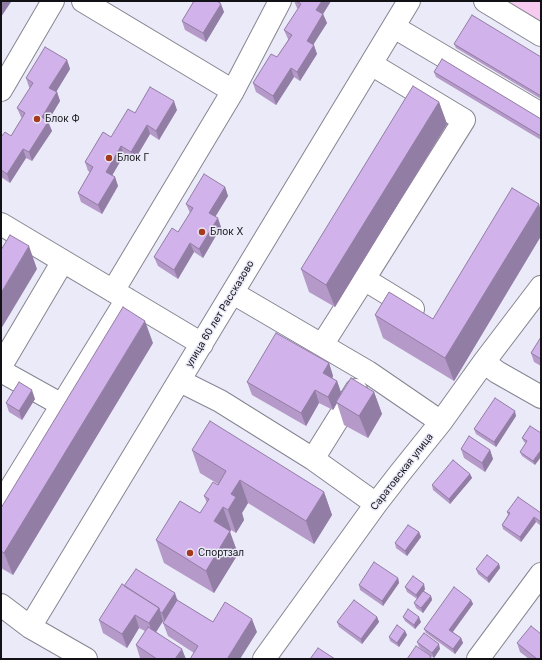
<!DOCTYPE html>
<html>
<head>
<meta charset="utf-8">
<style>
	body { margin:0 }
	#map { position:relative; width:542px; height:660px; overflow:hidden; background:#ebeaf8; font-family:Inter,sans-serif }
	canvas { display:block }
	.frame { position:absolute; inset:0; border:2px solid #121216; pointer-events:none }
</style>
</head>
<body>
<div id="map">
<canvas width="542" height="660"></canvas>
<div class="frame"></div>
</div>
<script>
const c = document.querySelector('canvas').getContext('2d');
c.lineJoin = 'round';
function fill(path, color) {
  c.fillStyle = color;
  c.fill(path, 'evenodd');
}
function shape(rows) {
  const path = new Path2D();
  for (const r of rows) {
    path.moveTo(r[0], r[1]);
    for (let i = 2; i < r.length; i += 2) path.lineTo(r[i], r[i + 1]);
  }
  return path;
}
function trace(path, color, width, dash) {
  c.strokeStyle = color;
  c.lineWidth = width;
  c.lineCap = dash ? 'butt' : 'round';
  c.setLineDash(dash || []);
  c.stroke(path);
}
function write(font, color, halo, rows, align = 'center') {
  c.font = font + ' Inter,sans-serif';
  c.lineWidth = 3;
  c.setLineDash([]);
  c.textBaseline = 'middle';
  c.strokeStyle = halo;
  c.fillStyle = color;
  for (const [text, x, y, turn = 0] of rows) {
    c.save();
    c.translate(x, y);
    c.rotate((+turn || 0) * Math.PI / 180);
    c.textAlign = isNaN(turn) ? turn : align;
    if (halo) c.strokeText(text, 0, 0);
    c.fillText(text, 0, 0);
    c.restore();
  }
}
const green = shape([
	[497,1,541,1,541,27]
]);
const minor = shape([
	[83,1,233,91],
	[485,1,541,35],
	[394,27,541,114],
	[1,90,53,1],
	[1,224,202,344],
	[364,279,464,120,371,64],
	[113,291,233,91,280,1],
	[233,293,368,372,441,422],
	[322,345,364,279,413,309],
	[484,362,497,372,541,397],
	[1,366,63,261],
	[1,371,62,405],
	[180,381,220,401,313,459,376,504],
	[313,459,356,390],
	[1,504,127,299],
	[1,605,30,627,86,659],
	[30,627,409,1],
	[264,659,376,504,400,473,441,422,484,362,541,287],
	[478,659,541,574]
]);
const wall = shape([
	[194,1,221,1,220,3,224,12,206,42,185,30,182,21],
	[294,1,331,1,323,14,327,23,313,44,317,54,300,81,294,77,276,105,256,92,253,83,277,57,288,40,288,39,284,30,298,9,297,8],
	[454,44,541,57,541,99,456,48],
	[67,60,70,69,56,92,57,92,60,101,48,121,52,131,32,161,26,158,10,183,1,177,1,137,11,136,22,118,21,117,17,108,30,88,29,87,26,78],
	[434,72,541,119,541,140,436,77],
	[439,102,447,124,335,307,309,292,301,269],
	[177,110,159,140,150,134,134,161,124,155,112,175,115,177,118,186,102,214,81,202,78,193,90,172,88,171,85,162,111,137,135,113],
	[225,187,228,196,215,217,221,227,203,258,194,252,178,279,158,266,154,257,178,232,190,213,186,204],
	[541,211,541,236,454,381,383,338,375,315,433,319],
	[541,337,541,366,534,362,531,353],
	[153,343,13,575,1,568,1,508],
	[329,363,333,376,332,379,337,381,341,393,374,392,382,414,368,438,344,425,337,403,333,410,319,403,306,426,252,395,247,382],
	[35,399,22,420,9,412,6,403],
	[516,416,496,447,476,434,474,429],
	[530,426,535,465,522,456,520,452,526,443,524,442,522,438],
	[461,449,490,450,493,459,485,472,464,458],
	[192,450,324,492,332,515,314,544,248,503,242,513,244,520,236,533,231,530,230,532,238,554,214,593,164,563,156,540,200,513,207,503,204,496,218,484,200,473],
	[470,474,472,478,450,504,433,490,432,485],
	[507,512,541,513,541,526,536,522,521,542,503,529,502,525,508,515],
	[419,532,421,537,407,556,396,548,395,543],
	[499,564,500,568,489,583,478,574,476,569],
	[398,578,399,583,383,606,360,590,359,585],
	[405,587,425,589,424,591,431,596,432,600,423,613,416,608,414,603,417,599,407,592],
	[177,600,213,622,257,632,194,653,168,636,163,623,164,621,163,621,156,632,186,659,141,659,140,658,136,645,145,631,139,628,127,648,103,633,99,620],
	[471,600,473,604,453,632,461,638,463,643,455,654,426,633,424,629],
	[377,617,379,622,362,644,339,627,337,622],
	[403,617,421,622,415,629,405,621],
	[405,631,407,635,399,647,390,641,389,637],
	[417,642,440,649,434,658,431,656,432,659,428,654,419,647],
	[517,643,541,659,529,659,520,652]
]);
const shadedWall = shape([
	[2,1,10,1,11,2,1,17,1,3],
	[322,1,331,1,320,19,316,10],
	[221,4,224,12,206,42,203,33],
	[323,14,327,23,310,50,307,41],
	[314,45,317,54,300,81,297,72],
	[67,60,70,69,53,97,49,88],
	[291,68,294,77,276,105,273,96],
	[57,92,60,101,45,126,42,117],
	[174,101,177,110,159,140,156,131],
	[439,102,447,124,335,307,326,285],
	[48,122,52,131,32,161,29,152],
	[147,125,150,134,134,161,131,152],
	[121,146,124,155,109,181,106,172],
	[23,149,26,158,10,183,7,174],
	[115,177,118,186,102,214,98,205],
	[225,187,228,196,212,222,209,213],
	[539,204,541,211,541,236,454,381,445,358],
	[218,218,221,227,203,258,199,249],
	[190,243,194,252,178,279,174,270],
	[29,246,37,269,1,329,1,293],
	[145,321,153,343,13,575,4,553],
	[329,363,333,376,328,386,323,373],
	[337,381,342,395,336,402,337,403,333,410,328,397],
	[32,390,35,399,22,420,19,411],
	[315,390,319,403,306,426,301,413],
	[374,392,382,414,368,438,359,416],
	[515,411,516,416,496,447,494,442],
	[490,450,493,459,485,472,482,463],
	[541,450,541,457,535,465,533,461],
	[470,474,472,478,450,504,449,499],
	[240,480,248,503,242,513,244,520,236,533,228,510,231,494],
	[324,492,332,515,314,544,306,521],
	[223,507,231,530,230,532,238,554,214,593,206,571,214,521],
	[534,517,536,522,521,542,520,537],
	[419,532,421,537,407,556,405,551],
	[499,564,500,568,489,583,487,578],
	[398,578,399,583,383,606,382,601],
	[424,584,425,589,418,599,416,595],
	[175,593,178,602,165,622,162,613],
	[431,596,432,600,423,613,421,608],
	[471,600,473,604,451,634,449,630],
	[159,608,163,621,153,637,149,623],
	[135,615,139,628,127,648,122,634],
	[377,617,379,622,362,644,361,639],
	[419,617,421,622,415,629,414,625],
	[252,619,257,632,240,659,227,659],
	[405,631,407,635,399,647,397,643],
	[461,638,463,643,455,654,453,649],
	[439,644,440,649,434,658,432,653],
	[182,649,186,659,175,659]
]);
const building = shape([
	[194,1,217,1,221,4,203,33,182,21,194,1],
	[296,1,322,1,316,10,323,14,307,41,314,45,297,72,291,68,273,96,253,83,271,54,277,57,292,35,284,30,301,4,296,1],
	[472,15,541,57,541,96,454,44,472,15],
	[45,47,67,60,49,88,57,92,42,117,48,122,29,152,23,149,7,174,1,170,1,137,5,132,11,136,25,113,17,108,33,83,26,78,45,47],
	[442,59,541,119,541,136,434,72,442,59],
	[413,86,439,102,326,285,301,269,413,86],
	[150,87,174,101,156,131,147,125,131,152,121,146,106,172,115,177,98,205,78,193,93,167,85,162,103,132,111,137,128,109,135,113,150,87],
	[204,174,225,187,209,213,218,218,199,249,190,243,174,270,154,257,172,228,178,232,193,208,186,204,204,174],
	[512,188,539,204,445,358,375,315,389,292,433,319,512,188],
	[10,235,29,246,1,293,1,250,10,235],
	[123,307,145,321,4,553,1,551,1,508,123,307],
	[276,333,329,363,323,373,337,381,328,397,315,390,301,413,247,382,276,333],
	[541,337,541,359,531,353,541,337],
	[351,378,374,392,359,416,336,402,351,378],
	[19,382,32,390,19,411,6,403,19,382],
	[495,398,515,411,494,442,474,429,495,398],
	[210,421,324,492,306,521,240,480,231,494,236,497,228,510,223,507,214,521,230,531,206,571,156,540,180,501,200,513,209,499,204,496,213,482,218,485,226,471,192,450,210,421],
	[530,426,541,433,541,450,533,461,520,452,527,441,522,438,530,426],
	[469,436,490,450,482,463,461,449,469,436],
	[453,460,470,474,449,499,432,485,453,460],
	[518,497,541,513,541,522,534,517,520,537,502,525,510,513,507,512,518,497],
	[408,525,419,532,405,551,395,543,408,525],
	[487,555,499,564,487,578,476,569,487,555],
	[374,562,398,578,382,601,359,585,374,562],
	[136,569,175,593,162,613,160,612,159,608,124,586,136,569],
	[413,576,424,584,416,595,405,587,413,576],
	[122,584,159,608,149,623,135,615,122,634,99,620,122,584],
	[454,587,471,600,449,630,461,638,453,649,424,629,454,587],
	[423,591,431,596,421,608,414,603,423,591],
	[177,600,213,622,225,602,252,619,227,659,190,659,198,646,163,623,177,600],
	[354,600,377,617,361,639,337,622,354,600],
	[408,609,419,617,414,625,403,617,408,609],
	[397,625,405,631,397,643,389,637,397,625],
	[531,626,541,634,541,659,537,659,517,643,531,626],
	[148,627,182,649,175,659,157,659,136,645,148,627],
	[424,633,439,644,432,653,417,642,424,633],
	[416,646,431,656,429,659,407,659,416,646],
	[318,648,335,659,310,659,318,648]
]);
const markers = [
	[37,119,4,"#a33b1c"],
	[109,158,4,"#a33b1c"],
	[202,232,4,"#a33b1c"],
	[190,553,4,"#a33b1c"]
];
const poiNames = [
	["Блок Ф",45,119],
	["Блок Г",117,158],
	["Блок Х",210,232],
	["Спортзал",198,553]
];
const streetNames = [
	["улица 60 лет Рассказово",220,314,-59],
	["Саратовская улица",402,472,-52]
];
fill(green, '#f7caf0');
trace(minor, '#868591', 24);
trace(minor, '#fff', 22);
fill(wall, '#b499c9');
fill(shadedWall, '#927da4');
fill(building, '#d1b2ea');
trace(building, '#927da4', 1);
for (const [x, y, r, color] of markers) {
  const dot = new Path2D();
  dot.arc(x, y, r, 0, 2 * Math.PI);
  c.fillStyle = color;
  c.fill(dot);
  trace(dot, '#ebeaf8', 1.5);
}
write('10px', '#121216', '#ebeaf8', poiNames, 'left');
write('10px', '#121216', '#ebeaf8', streetNames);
</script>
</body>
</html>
